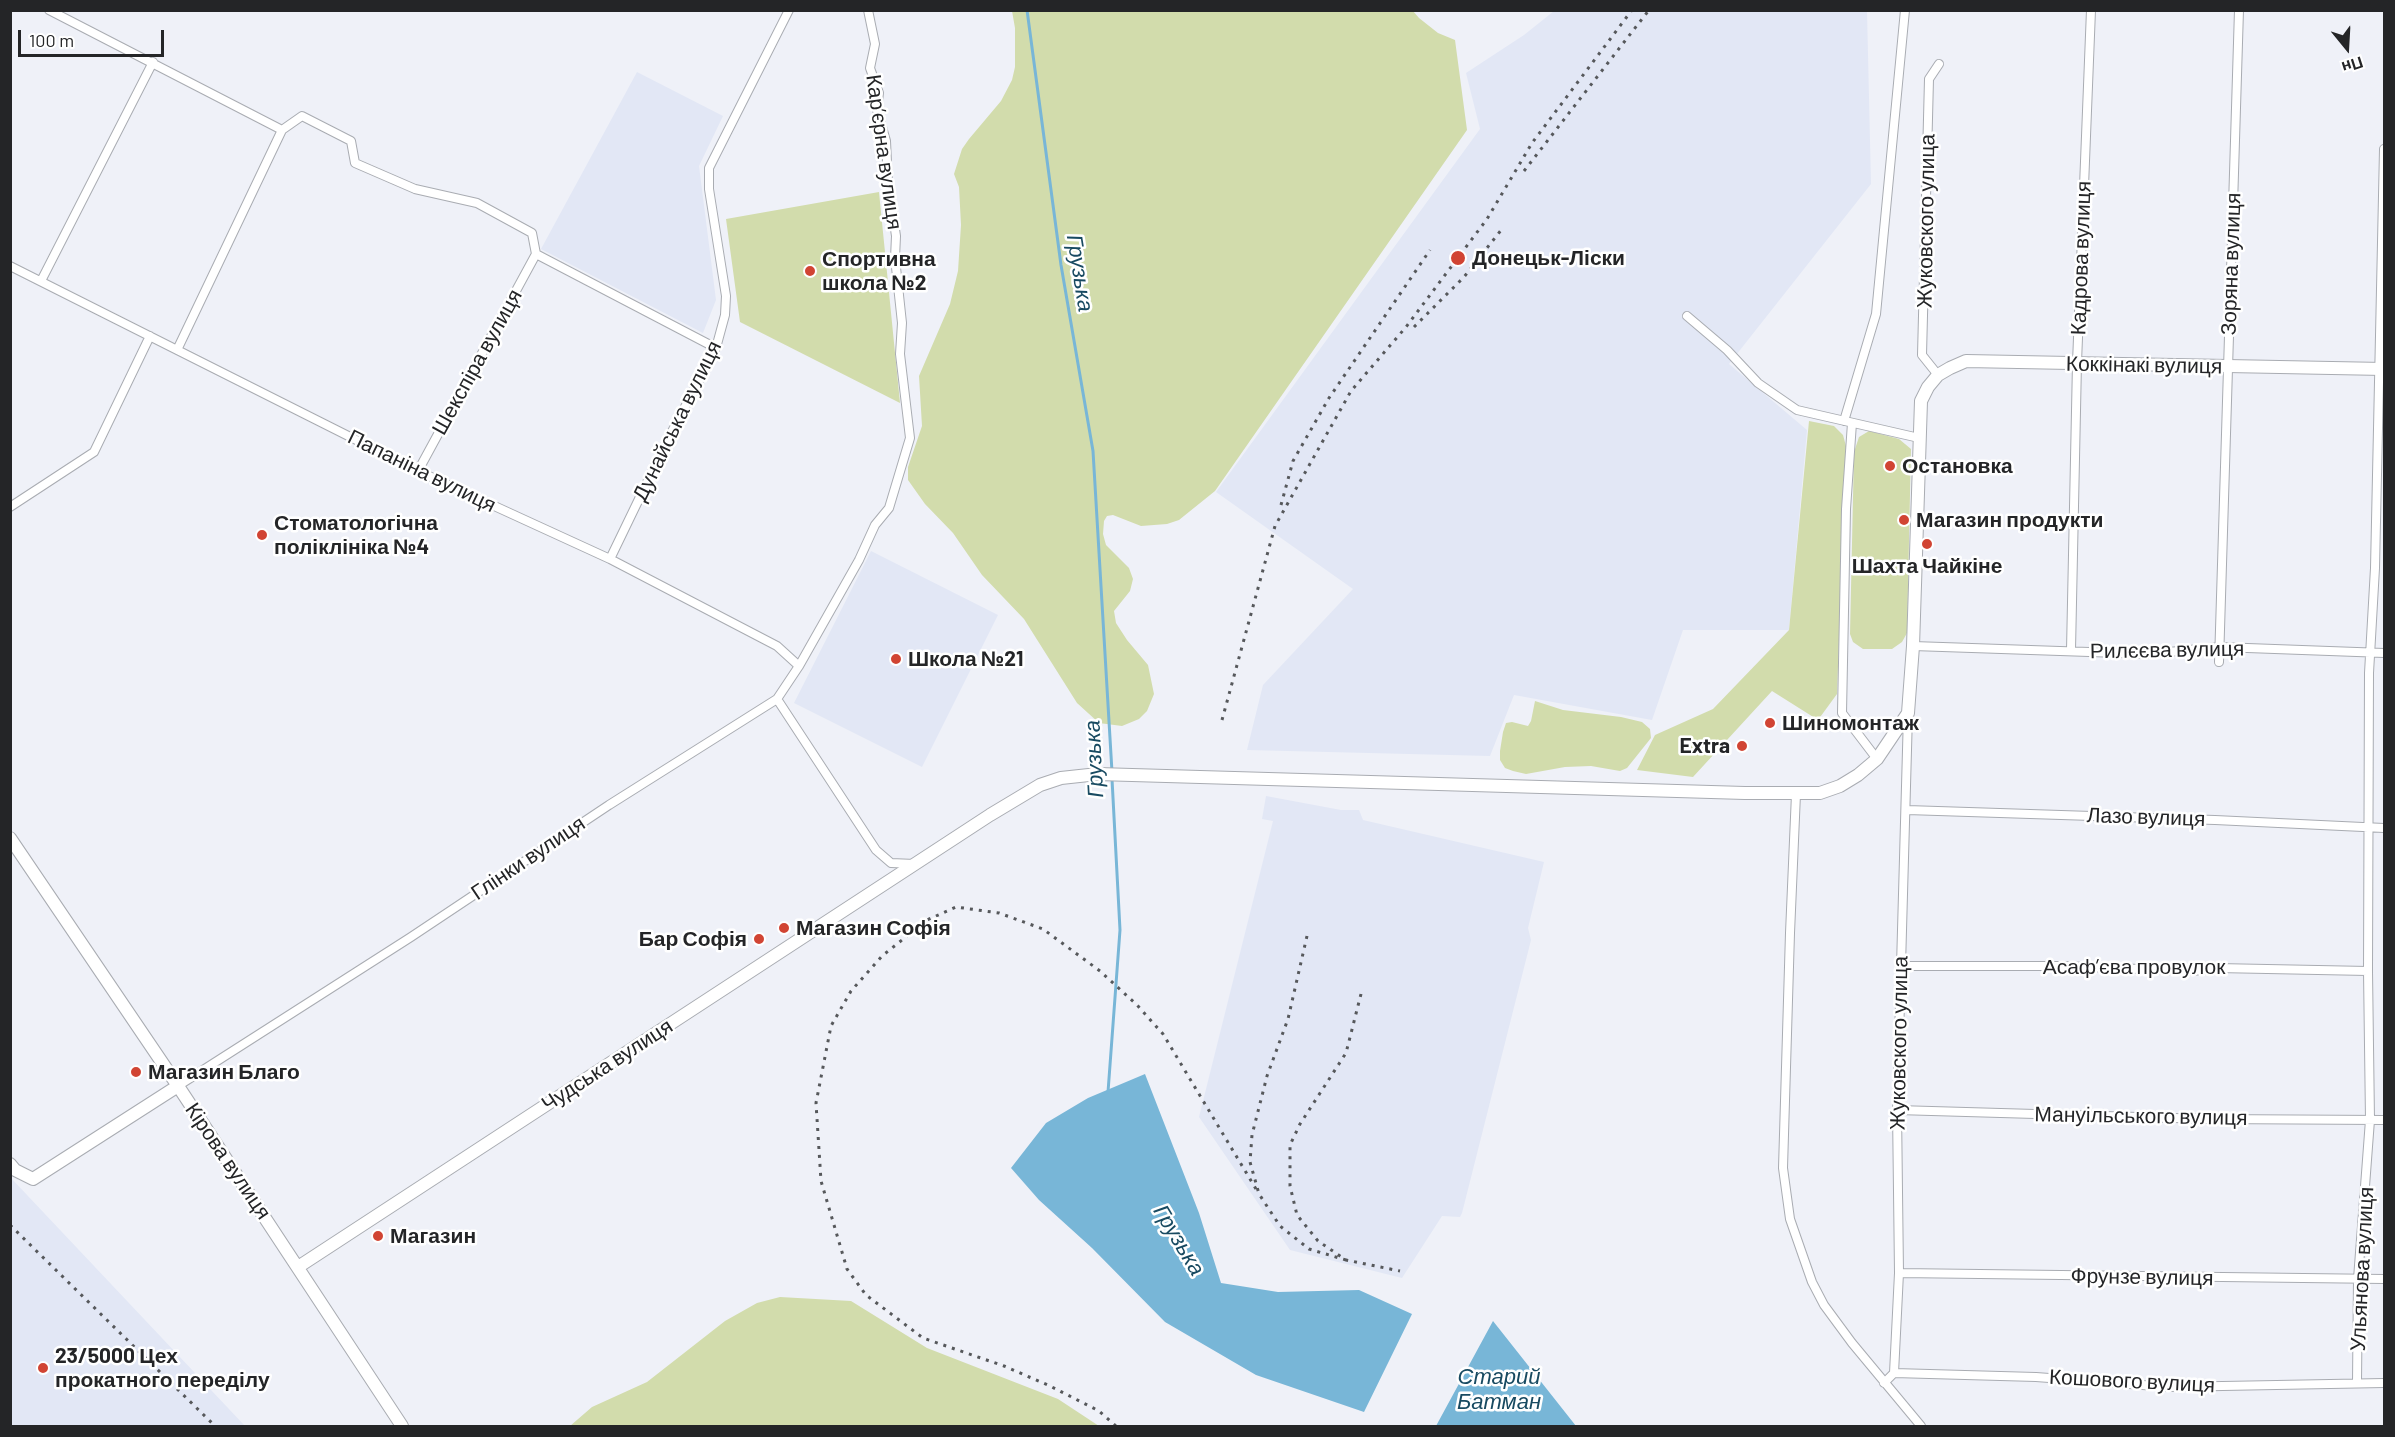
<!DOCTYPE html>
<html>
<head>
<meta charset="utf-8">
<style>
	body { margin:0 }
	#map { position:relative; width:2395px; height:1437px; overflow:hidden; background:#eff1f8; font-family:Barlow,sans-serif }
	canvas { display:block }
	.frame { position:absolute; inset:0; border:12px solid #242527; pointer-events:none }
	.north { position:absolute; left:2317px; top:18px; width:60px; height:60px; -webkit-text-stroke:4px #fff; paint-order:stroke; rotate:162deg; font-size:16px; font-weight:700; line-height:24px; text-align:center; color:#242527 }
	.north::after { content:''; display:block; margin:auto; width:21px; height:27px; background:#242527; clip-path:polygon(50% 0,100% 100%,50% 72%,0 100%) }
	.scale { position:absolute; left:18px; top:30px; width:146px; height:27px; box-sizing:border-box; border:3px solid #242527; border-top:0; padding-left:8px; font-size:18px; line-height:21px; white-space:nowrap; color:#242527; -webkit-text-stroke:4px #fff; paint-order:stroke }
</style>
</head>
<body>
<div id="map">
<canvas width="2395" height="1437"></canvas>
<div class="frame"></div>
<div class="north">Пн</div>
<div class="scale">100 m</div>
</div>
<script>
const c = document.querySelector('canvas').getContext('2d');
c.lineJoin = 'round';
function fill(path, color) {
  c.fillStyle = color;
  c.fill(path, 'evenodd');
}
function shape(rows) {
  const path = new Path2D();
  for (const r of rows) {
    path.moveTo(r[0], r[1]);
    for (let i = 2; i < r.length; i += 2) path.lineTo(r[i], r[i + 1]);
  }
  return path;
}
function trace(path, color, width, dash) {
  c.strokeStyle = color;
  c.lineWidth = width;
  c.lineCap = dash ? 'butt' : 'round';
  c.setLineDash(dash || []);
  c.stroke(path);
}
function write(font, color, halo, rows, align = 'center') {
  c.font = font + ' Barlow,sans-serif';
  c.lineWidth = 5;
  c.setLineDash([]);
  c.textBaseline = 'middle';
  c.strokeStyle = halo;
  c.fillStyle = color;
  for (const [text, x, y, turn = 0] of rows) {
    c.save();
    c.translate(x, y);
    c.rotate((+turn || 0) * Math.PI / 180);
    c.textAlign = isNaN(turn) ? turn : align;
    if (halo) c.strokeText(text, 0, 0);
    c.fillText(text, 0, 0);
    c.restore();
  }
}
const built = shape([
	[1554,11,1867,11,1871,184,1729,364,1807,430,1789,630,1683,630,1652,720,1514,695,1490,756,1247,750,1263,685,1353,589,1216,492,1480,129,1466,73,1524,35],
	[637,72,723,116,699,166,716,300,703,333,541,249],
	[871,551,998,615,922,767,794,703],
	[1266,796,1341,810,1359,810,1363,820,1544,862,1528,928,1531,940,1462,1213,1460,1217,1442,1216,1402,1278,1290,1250,1199,1117,1273,821,1262,819],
	[10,1178,11,1178,245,1426,11,1426]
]);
const green = shape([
	[1012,11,1413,11,1419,18,1438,33,1455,40,1467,130,1215,491,1179,520,1167,524,1141,526,1113,515,1107,516,1104,521,1103,534,1106,545,1129,568,1133,579,1130,591,1114,611,1116,623,1127,640,1148,665,1154,694,1147,711,1139,719,1122,726,1099,723,1077,703,1024,619,982,575,953,533,925,504,908,480,908,467,922,426,919,376,950,304,958,271,961,225,959,187,954,174,962,149,969,139,1001,101,1012,80,1015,67,1015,28],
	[879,192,900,403,740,322,726,219],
	[1809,421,1834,426,1843,435,1846,446,1837,694,1818,720,1772,691,1693,777,1637,770,1655,735,1713,709,1789,630],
	[1869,431,1899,439,1911,449,1907,633,1902,642,1892,649,1863,649,1853,642,1850,634,1854,452,1859,437],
	[1535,701,1563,710,1621,717,1642,722,1650,729,1651,738,1627,768,1620,771,1591,766,1565,767,1526,774,1513,771,1505,768,1500,760,1500,751,1503,732,1506,723,1512,722,1528,726,1531,721],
	[780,1297,851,1301,927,1348,1058,1399,1099,1426,570,1426,592,1407,647,1382,725,1321,757,1303]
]);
const water = shape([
	[1145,1074,1199,1213,1221,1283,1278,1292,1359,1290,1412,1314,1364,1412,1256,1375,1165,1322,1092,1248,1039,1200,1011,1168,1046,1123,1088,1098],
	[1493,1321,1576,1426,1436,1426]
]);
const stream = shape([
	[1027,10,1061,265,1093,451,1112,772],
	[1108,1092,1120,930,1112,779]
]);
const street = shape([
	[49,10,282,130],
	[536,254,716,348],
	[10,266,418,471,610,559,777,646,799,666],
	[41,281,153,62],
	[1687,316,1727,350,1758,383,1797,410,1919,438],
	[177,350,282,130,302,116,351,141,355,163,415,189,477,203,532,233,536,254],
	[1938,375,1922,355,1929,79,1939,64],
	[1844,421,1876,314,1905,10],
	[1852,423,1846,509,1842,713,1877,759],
	[418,471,536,254],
	[10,507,94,452,150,336],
	[610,559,668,439,716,348,725,315,726,296,709,189,709,168,789,10],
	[1913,646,2148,654,2220,647,2384,653],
	[2071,650,2077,363,2091,10],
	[2219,662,2239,10],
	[777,699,876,850,891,863,915,864],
	[1796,794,1790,933,1783,1168,1790,1219,1812,1282,1824,1305,1852,1343,1921,1426],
	[1907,810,2215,820,2384,828],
	[1900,966,2062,966,2193,971,2217,968,2368,971],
	[178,1086,411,937,609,805,777,699,799,666,859,560,875,525,889,508,910,438,900,354,902,323,895,258,896,236,888,183,886,141,877,110,879,93,870,68,875,44,868,10],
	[1897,1110,2208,1119,2384,1120],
	[1899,1273,2384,1279],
	[1894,1373,1899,1273,1897,1110,1908,714],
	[2357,1382,2358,1279,2370,1120,2368,971,2369,673,2375,568,2384,149],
	[1884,1383,1894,1373,2036,1377,2169,1387,2384,1383]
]);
const secondary = shape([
	[10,838,178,1086,402,1426],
	[10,1164,15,1170,33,1179,178,1086],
	[298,1267,990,815,1040,785,1061,778,1098,774,1745,793,1820,793,1840,786,1858,775,1877,759,1908,713,1913,646,1921,401,1928,387,1938,375,1950,368,1966,361,2384,369]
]);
const rail = shape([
	[1524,171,1649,10],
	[1414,327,1464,277,1502,229],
	[1281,505,1293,461,1329,398,1430,250],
	[1222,720,1275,526,1351,391,1406,327,1487,219,1532,143,1632,10],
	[1307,936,1288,1019,1267,1076,1252,1135,1250,1162,1259,1194,1280,1226,1309,1249,1346,1260],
	[1361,994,1346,1053,1300,1124,1290,1145,1290,1186,1297,1215,1318,1241,1346,1260,1400,1271],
	[10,1225,215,1426],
	[1116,1426,1099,1411,1050,1386,1004,1366,923,1338,866,1295,847,1269,821,1181,816,1103,831,1026,851,991,882,956,927,920,956,907,999,913,1043,929,1100,971,1137,1005,1163,1034,1259,1194]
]);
const markers = [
	[1458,258,8,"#d14433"],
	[810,271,6,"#d14433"],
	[1890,466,6,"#d14433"],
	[1904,520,6,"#d14433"],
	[262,535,6,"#d14433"],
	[1927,544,6,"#d14433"],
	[896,659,6,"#d14433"],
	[1770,723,6,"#d14433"],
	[1742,746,6,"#d14433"],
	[784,928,6,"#d14433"],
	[759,939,6,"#d14433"],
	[136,1072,6,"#d14433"],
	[378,1236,6,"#d14433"],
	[43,1368,6,"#d14433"]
];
const streetNames = [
	["Кар’єрна вулиця",884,152,82],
	["Жуковского улица",1926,221,-89],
	["Кадрова вулиця",2081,258,-88],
	["Зоряна вулиця",2231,264,-88],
	["Шекспіра вулиця",477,362,-61],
	["Коккінакі вулиця",2144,365,1],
	["Дунайська вулиця",677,421,-64],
	["Папаніна вулиця",422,471,26],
	["Рилєєва вулиця",2167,650,-1],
	["Лазо вулиця",2146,817,2],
	["Глінки вулиця",528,858,-34],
	["Асаф’єва провулок",2134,967],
	["Жуковского улица",1899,1043,-89],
	["Чудська вулиця",607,1065,-33],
	["Мануільського вулиця",2141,1116,1],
	["Кірова вулиця",228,1161,56],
	["Ульянова вулиця",2362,1269,-87],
	["Фрунзе вулиця",2142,1277,1],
	["Кошового вулиця",2132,1381,3]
];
const poiNames = [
	["Донецьк-Ліски",1472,258],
	["Спортивна",822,259],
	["школа №2",822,283],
	["Остановка",1902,466],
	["Магазин продукти",1916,520],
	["Стоматологічна",274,523],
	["поліклініка №4",274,547],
	["Шахта Чайкіне",1927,566,"center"],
	["Школа №21",908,659],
	["Шиномонтаж",1782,723],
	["Extra",1730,746,"right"],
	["Магазин Софія",796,928],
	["Бар Софія",747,939,"right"],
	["Магазин Благо",148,1072],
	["Магазин",390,1236],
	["23/5000 Цех",55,1356],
	["прокатного переділу",55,1380]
];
const waterNames = [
	["Грузька",1080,273,81],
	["Грузька",1094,759,-93],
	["Грузька",1179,1240,59],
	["Старий",1499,1377],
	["Батман",1499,1402]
];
fill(built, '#e2e7f5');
fill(green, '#d2dcac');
fill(water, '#78b6d7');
trace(stream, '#78b6d7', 3);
trace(street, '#a9acb2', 10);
trace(secondary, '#a9acb2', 14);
trace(street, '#fff', 8);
trace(secondary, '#fff', 12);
trace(rail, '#56585b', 3, [3, 6]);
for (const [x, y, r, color] of markers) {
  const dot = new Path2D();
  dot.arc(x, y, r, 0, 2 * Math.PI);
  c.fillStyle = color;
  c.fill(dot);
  trace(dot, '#fff', 2);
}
write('21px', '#242527', '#fff', streetNames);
write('bold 21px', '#242527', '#fff', poiNames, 'left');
write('italic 22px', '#184a61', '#fff', waterNames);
</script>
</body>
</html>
